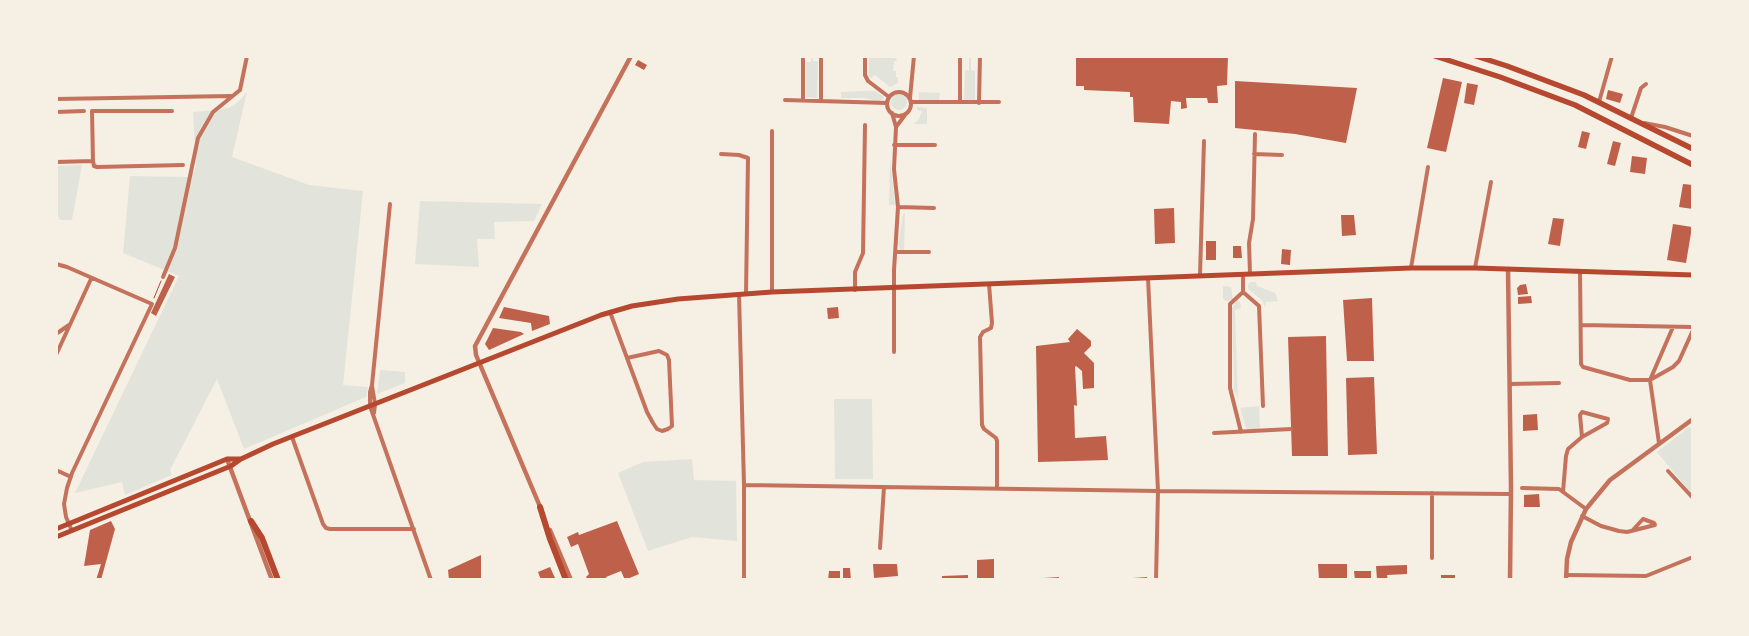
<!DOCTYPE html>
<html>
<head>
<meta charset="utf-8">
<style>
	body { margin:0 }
	#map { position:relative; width:1749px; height:636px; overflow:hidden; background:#f6efe4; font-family:"Open Sans",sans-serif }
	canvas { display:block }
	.frame { position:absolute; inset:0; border:58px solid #f6efe4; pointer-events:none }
</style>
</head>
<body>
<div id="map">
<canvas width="1749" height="636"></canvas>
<div class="frame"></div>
</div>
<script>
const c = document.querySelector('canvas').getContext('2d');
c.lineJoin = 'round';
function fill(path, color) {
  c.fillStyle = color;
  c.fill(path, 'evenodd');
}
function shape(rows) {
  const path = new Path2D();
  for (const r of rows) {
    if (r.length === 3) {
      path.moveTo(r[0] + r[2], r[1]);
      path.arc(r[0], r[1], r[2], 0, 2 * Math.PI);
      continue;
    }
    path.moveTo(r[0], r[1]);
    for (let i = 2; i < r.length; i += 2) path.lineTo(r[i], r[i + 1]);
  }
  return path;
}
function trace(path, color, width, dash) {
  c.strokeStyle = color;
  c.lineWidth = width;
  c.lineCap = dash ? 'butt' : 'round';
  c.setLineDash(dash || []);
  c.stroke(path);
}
const green = shape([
	[811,56,813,56,813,61,818,61,817,98,806,97,806,62,811,62],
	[969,56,971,56,971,70,975,71,975,101,964,101,965,70,969,70],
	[869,57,896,57,897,61,894,61,893,71,896,71,896,77,898,77,898,83,890,87,875,75,871,78,869,76],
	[861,91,875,91,884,97,882,100,878,101,865,98,841,98,841,92],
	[247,92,232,157,309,185,363,191,343,385,368,387,366,397,244,449,217,379,170,470,172,475,125,495,122,482,75,493,179,276,123,253,130,176,187,177,193,174,196,167,193,112,219,110,231,107,241,99],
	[919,92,940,93,939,100,919,100],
	[899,102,8],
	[917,107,927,108,927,124,914,124,919,119,922,111,917,110],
	[890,159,895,205,889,205],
	[82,165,72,220,60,220,56,212,56,166],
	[420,201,542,204,534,221,494,222,495,239,477,239,479,267,415,264],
	[905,213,904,252,900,250,898,244,903,214],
	[1250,282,1256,282,1257,286,1275,293,1278,301,1266,302,1265,307,1262,300,1248,289,1248,285],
	[1223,286,1231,287,1233,300,1225,301,1223,298],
	[1237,300,1240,302,1241,308,1235,310,1238,399,1234,390,1232,308],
	[380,370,405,372,405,383,377,394],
	[834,399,872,399,873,479,835,479],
	[1259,406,1260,429,1249,430,1246,428,1240,408],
	[1689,427,1693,429,1693,496,1657,452],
	[692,459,694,480,736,481,737,541,692,537,648,551,618,473,643,462]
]);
const building = shape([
	[1076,56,1228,56,1227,85,1217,86,1218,103,1208,103,1207,98,1186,98,1187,108,1181,109,1181,102,1171,101,1169,124,1134,122,1133,97,1130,97,1130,92,1084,90,1084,86,1076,86],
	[638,60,647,65,644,70,635,65],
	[1443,78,1462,82,1446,152,1427,148],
	[1235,81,1357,88,1346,143,1295,134,1235,128],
	[1467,83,1478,85,1474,105,1464,103],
	[1608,90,1623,94,1620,103,1606,99],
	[1582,131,1590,133,1586,149,1578,147],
	[1613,141,1621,143,1615,166,1607,164],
	[1632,156,1647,158,1645,174,1630,172],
	[1683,184,1693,185,1693,209,1679,207],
	[1174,208,1175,243,1155,244,1154,209],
	[1341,215,1354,215,1356,235,1342,236],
	[1553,218,1564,219,1560,246,1548,244],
	[1673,224,1692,227,1686,263,1667,260],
	[1206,241,1216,241,1216,260,1206,260],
	[1233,246,1241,246,1242,258,1233,258],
	[1282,249,1291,250,1290,265,1281,264],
	[169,274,175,277,156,316,151,313],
	[1526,284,1528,294,1518,295,1517,288,1520,285],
	[1531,296,1532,303,1518,304,1518,297],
	[1372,298,1374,361,1347,361,1343,300],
	[504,307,549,316,550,324,532,331,531,323,499,318],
	[838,307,839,318,828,319,827,308],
	[493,328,521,332,524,334,489,350,485,344],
	[1077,329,1091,341,1091,346,1084,353,1094,363,1094,388,1083,389,1082,371,1076,366,1075,367,1077,406,1074,405,1075,438,1106,436,1108,460,1038,462,1036,346,1070,342,1068,339],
	[1326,336,1328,456,1292,456,1288,337],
	[1374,377,1377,454,1348,455,1346,378],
	[1537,414,1538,430,1523,431,1523,415],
	[1539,494,1540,507,1524,507,1524,495],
	[111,521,115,529,101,580,96,580,101,564,84,566,90,530],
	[617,521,639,574,625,580,621,571,606,577,607,580,588,580,586,577,589,574,578,544,571,547,567,537,578,532,579,535],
	[481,555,481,580,449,580,448,570],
	[994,559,994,580,977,580,977,560],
	[873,564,897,564,898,576,874,578],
	[1318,564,1347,564,1347,580,1319,580],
	[1407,565,1407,574,1387,575,1388,580,1377,580,1376,566],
	[550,567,556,580,541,580,538,572],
	[843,568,850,568,851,580,843,580],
	[829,571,840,571,840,580,828,580],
	[1354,571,1371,571,1371,580,1355,580],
	[968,575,968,580,942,580,942,576],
	[1441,575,1455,575,1455,580,1441,580],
	[1059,577,1059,580,1043,580,1043,578],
	[1147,577,1147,580,1133,580,1133,578]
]);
const path = shape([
	[154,298,161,281]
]);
const minor = shape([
	[865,56,865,75,868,81,889,97],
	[899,104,12],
	[910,98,914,56],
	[56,99,231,96],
	[785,100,887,103],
	[803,100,803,56],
	[821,100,821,56],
	[911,102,999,102],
	[960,102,960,56],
	[1599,102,1612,56],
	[979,103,980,56],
	[56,112,84,111],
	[892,113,896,127,894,169,898,207,894,270,894,352],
	[1631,118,1641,88,1646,84],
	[1644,123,1665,127,1693,136],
	[896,127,905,115],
	[894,145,935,145],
	[721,154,739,155,748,158,746,294],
	[1254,154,1282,155],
	[93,161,92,111,172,111],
	[93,161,94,166,97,167,183,165],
	[56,162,93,161],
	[390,204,372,385,370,392,370,406,431,580],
	[898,207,934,208],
	[895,252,929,252],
	[56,264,67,267,152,304,72,473,67,488,64,504,66,517,72,531],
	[1411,268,1428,167],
	[1475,268,1491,182],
	[1580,271,1581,364,1583,367,1630,380,1650,380,1673,367,1679,361,1693,330],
	[1250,274,1249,243,1253,219,1255,134],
	[1200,275,1204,141],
	[163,277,175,248,198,138,213,112,240,90,247,56],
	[1148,278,1158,491,1156,580],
	[989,284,992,323,991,328,983,332,980,337,982,425,984,429,996,438,997,441,997,488],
	[855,290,855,272,863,253,865,125],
	[772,292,772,131],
	[1243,292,1259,306,1263,406],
	[1243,292,1243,274],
	[739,294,744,485,744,580],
	[610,312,647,412,653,423,657,429,662,431,668,429,672,426,669,360,667,355,659,351,627,358],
	[1581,325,1693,327],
	[56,334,69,325],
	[56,355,91,279],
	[1510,384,1559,383],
	[372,386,375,404,374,413],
	[1241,432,1230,388,1230,304,1243,292],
	[1214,433,1291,429],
	[292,437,323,524,326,528,330,529,414,529],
	[1659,443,1650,380,1673,327],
	[56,470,71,477],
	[1668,471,1693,498],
	[744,485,1158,491,1511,494],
	[1522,488,1559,489,1586,509],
	[1563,492,1566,456,1568,449,1582,437,1607,423,1608,419,1582,412,1580,415,1582,437],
	[1432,493,1432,558],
	[1582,516,1601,526,1619,531,1627,532,1655,525,1654,523,1643,519,1632,531],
	[880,548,884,487],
	[1567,575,1646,576,1693,557]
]);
const tertiary = shape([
	[1508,269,1511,488,1510,580],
	[227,459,272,580],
	[541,509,476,355,475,346,631,56],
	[550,530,571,580],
	[1566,580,1567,559,1571,542,1586,509,1610,480,1693,419]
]);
const secondary = shape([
	[56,529,227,459,241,459],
	[56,537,231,466,241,459,273,444,601,315,632,306,678,299,772,292,1411,268,1475,268,1693,275]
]);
const primary = shape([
	[1435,56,1500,77,1575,105,1693,165],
	[1476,56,1507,66,1584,95,1693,149]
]);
const trunk = shape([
	[540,507,550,539,566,580],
	[251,521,262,538,278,580]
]);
fill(green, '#e2e4dc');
fill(building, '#bf614a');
trace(path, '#b5482f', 1);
trace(minor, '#c5725c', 4);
trace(tertiary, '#c5725c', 4.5);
trace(secondary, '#b5482f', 5);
trace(primary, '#b5482f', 5.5);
trace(trunk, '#b5482f', 6);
</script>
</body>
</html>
